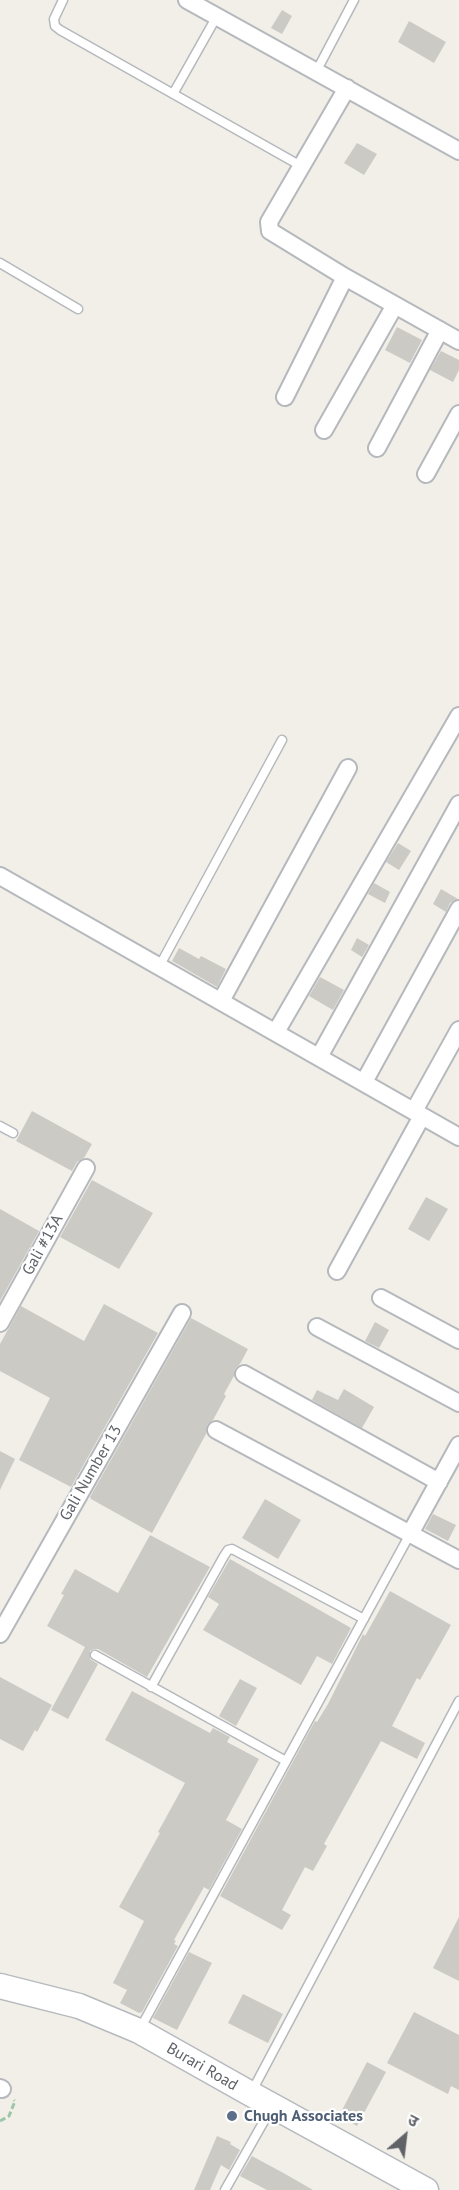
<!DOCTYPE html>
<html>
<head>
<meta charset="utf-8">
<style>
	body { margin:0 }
	#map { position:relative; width:459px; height:2190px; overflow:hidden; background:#f1efe8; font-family:"PT Sans","Noto Sans Devanagari",sans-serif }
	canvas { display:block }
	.north { position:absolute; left:375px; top:2106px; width:60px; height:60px; -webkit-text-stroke:4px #fff; paint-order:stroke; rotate:28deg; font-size:16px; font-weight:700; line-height:24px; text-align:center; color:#5f6368 }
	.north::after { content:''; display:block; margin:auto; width:21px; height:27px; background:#5f6368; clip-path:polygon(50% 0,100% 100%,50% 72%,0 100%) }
</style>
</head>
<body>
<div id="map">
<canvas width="459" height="2190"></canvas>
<div class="north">उ</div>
</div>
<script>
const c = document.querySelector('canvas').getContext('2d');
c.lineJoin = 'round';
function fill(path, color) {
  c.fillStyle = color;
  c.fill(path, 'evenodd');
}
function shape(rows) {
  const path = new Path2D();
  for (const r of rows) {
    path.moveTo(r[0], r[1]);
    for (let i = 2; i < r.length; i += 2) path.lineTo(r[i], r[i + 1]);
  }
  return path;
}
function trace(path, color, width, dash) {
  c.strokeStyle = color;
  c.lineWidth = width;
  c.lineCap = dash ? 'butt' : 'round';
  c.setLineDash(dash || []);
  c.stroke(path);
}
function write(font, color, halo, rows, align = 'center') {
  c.font = font + ' "PT Sans",sans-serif';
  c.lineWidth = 4.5;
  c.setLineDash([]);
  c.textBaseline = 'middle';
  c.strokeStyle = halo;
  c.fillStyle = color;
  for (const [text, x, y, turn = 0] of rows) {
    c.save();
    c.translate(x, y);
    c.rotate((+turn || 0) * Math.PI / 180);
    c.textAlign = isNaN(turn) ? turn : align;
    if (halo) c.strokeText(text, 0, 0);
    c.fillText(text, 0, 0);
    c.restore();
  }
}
const building = shape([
	[282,10,292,16,282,34,271,28],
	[409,21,446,42,434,63,398,42],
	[357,143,377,154,364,175,344,163],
	[397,327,422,340,410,363,385,350],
	[441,351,459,360,459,370,453,382,430,370],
	[398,843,411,851,399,870,386,862],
	[374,883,390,892,385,903,368,894],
	[441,889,458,899,450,903,446,912,433,904],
	[357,938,369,945,362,957,351,950],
	[179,948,199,959,201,956,226,969,217,987,172,961],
	[320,977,344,990,333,1010,309,996],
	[32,1111,92,1144,84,1158,77,1162,72,1171,16,1141],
	[92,1180,153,1213,119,1269,60,1237],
	[426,1197,448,1209,429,1241,408,1229],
	[0,1209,39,1231,0,1301],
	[104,1304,158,1333,71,1487,19,1460,50,1398,0,1371,0,1344,21,1306,84,1341],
	[191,1318,248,1349,240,1364,235,1369,234,1376,224,1394,226,1396,213,1420,207,1425,206,1434,152,1533,91,1499,90,1497],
	[375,1322,389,1330,379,1348,365,1341],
	[344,1389,374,1407,362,1428,312,1400,317,1390,338,1400],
	[0,1451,15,1459,0,1490],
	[265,1499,301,1520,278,1559,242,1538],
	[433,1514,456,1525,448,1541,425,1529],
	[150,1535,210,1567,147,1677,98,1649,94,1649,90,1651,90,1659,98,1664,68,1719,51,1710,85,1647,47,1626,64,1595,61,1594,75,1569,118,1593],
	[230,1559,351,1628,332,1664,317,1656,301,1685,203,1630,219,1604,208,1597],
	[390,1591,451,1625,420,1680,417,1678,392,1726,425,1743,417,1759,381,1741,324,1844,327,1846,313,1871,305,1867,282,1910,291,1915,282,1930,220,1896,315,1721,317,1722,328,1704,363,1634,365,1636],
	[0,1677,52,1705,37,1732,35,1730,23,1751,0,1739],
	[240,1679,257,1688,236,1726,219,1716],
	[132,1691,210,1733,213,1728,230,1737,227,1742,259,1759,226,1820,242,1829,209,1890,204,1887,174,1940,176,1941,174,1944,178,1946,142,2012,139,2013,120,2003,127,1990,113,1983,144,1921,119,1907,160,1833,158,1832,185,1783,105,1740],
	[459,1917,459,1981,433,1968],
	[189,1952,212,1963,177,2030,153,2018],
	[243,1994,283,2014,268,2043,228,2023],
	[414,2012,459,2035,459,2090,451,2086,448,2094,387,2063],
	[367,2062,386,2072,357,2126,339,2116],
	[217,2136,231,2142,230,2144,240,2150,229,2170,221,2165,210,2190,194,2190],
	[252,2156,287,2175,313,2190,267,2190,240,2176]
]);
const path = shape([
	[0,2121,9,2116,15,2101,14,2100]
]);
const service = shape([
	[63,0,54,19,55,26,60,30,301,166],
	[316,72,354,0],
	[173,94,217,16],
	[0,263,78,309],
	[159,967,282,740],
	[0,1126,13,1133],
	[95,1655,286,1761],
	[151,1687,224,1556,228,1550,232,1549,364,1619],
	[140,2029,410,1534],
	[251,2093,459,1701],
	[225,2190,272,2107]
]);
const minor = shape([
	[187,0,459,151],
	[347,88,269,222,270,231,345,277,459,341],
	[285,397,345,277],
	[324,430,395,305],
	[377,448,440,330],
	[426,474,459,414],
	[0,876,459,1137],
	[221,1001,348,768],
	[276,1032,459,716],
	[319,1057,459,804],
	[364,1082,459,909],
	[414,1111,459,1030],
	[337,1271,422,1116],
	[381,1298,459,1340],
	[0,1323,86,1168],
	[317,1327,459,1403],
	[244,1374,439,1482],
	[216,1430,459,1560],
	[410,1534,459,1445],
	[0,1634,182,1313],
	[0,2088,2,2089]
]);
const secondary = shape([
	[0,1986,79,2006,139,2031,251,2094,426,2190]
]);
const markers = [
	[232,2116,6,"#5c6f8a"]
];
const streetNames = [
	["Gali #13A",43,1245,-61],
	["Gali Number 13",91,1473,-60],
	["Burari Road",202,2067,30]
];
const serviceNames = [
	["Chugh Associates",244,2116]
];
fill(building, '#cccac5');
trace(service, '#b5b8bc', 11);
trace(minor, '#b5b8bc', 20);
trace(secondary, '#b6babf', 27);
trace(path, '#9cc7a9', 3, [6, 3]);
trace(service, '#fff', 8);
trace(minor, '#fff', 16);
trace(secondary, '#fff', 24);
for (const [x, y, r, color] of markers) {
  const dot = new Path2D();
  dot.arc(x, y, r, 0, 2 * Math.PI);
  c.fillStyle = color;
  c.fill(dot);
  trace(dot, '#fff', 2);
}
write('16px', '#5f6368', '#fff', streetNames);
write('bold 16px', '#4e5e75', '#fff', serviceNames, 'left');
</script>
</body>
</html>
